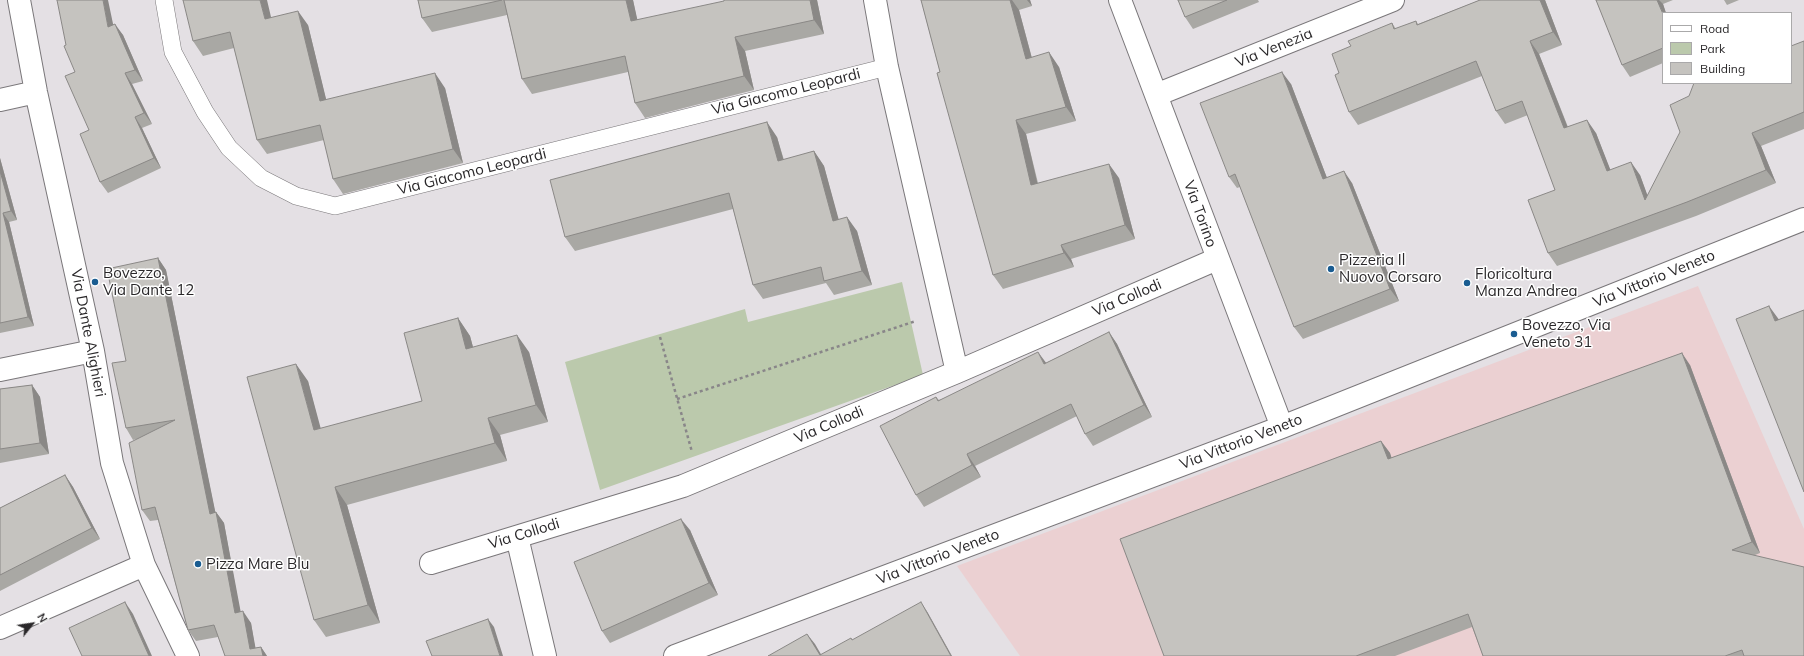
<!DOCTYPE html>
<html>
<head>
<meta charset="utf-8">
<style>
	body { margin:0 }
	#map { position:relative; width:1804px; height:656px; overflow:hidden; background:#e4e0e4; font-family:Mulish,sans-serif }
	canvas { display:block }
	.legend { position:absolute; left:1662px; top:12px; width:130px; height:72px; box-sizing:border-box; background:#fff; border:1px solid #aaa9aa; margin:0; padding:5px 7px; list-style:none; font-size:12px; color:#2a282a }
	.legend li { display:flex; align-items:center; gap:8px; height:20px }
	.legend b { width:20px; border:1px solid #aaa9aa }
	.north { position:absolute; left:12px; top:604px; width:40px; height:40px; -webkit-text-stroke:3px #fff; paint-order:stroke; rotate:60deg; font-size:11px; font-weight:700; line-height:16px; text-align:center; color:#2a282a }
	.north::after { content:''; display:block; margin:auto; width:14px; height:18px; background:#2a282a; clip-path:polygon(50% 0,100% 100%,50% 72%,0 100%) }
</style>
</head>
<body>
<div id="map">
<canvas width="1804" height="656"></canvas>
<ul class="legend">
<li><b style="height:5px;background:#fff"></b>Road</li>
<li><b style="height:11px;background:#bbc9ac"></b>Park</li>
<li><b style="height:11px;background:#c5c3bf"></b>Building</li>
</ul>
<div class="north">N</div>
</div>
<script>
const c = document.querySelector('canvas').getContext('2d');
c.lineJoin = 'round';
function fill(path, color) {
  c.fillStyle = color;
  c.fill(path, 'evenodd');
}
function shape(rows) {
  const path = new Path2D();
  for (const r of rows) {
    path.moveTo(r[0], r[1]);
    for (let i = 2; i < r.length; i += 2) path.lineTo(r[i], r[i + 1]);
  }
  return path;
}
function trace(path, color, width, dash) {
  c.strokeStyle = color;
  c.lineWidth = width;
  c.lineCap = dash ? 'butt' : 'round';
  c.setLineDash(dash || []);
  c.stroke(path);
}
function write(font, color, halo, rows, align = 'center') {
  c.font = font + ' Mulish,sans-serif';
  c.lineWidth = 3;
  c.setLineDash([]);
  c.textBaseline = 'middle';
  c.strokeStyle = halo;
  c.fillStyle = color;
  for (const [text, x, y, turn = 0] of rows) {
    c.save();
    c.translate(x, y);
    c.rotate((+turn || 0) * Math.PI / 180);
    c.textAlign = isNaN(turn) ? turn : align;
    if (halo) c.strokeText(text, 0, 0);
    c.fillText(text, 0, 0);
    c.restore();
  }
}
const industrial = shape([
	[1698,286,1804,529,1804,656,1020,656,957,566]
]);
const green = shape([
	[902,282,923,375,600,490,565,362,745,309,748,322]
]);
const path = shape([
	[660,337,692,452],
	[677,399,916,321]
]);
const lane = shape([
	[164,0,173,52,205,112,229,148,261,178,296,196,335,206,887,67]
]);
const street = shape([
	[19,0,36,92,93,351,112,463,144,565,188,656],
	[875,0,887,67,957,372],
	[1120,0,1282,427],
	[1156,95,1393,0],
	[0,100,36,92],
	[0,370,93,351],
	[517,537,545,656],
	[431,563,683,486,957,372,1217,259],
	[0,628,144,565],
	[675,656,1282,427,1804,219]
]);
const wall = shape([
	[418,0,633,0,637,20,817,0,824,34,745,51,754,90,645,118,635,103,628,72,532,94,522,79,507,15,432,32,422,18],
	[921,0,1030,0,1032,6,1019,10,1032,58,1059,67,1076,121,1026,134,1038,183,1119,178,1135,239,1071,259,1074,267,1003,289,993,275],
	[1178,0,1258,0,1259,2,1193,29,1185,17],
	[1480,0,1545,0,1562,45,1539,54,1568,127,1596,133,1610,170,1640,175,1647,195,1791,83,1804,41,1804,129,1761,146,1776,183,1696,216,1557,266,1548,253,1555,190,1528,115,1505,124,1496,111,1482,76,1358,125,1349,112,1339,73,1351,46,1392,23,1396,29,1416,21,1418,24],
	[1596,0,1673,0,1663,4,1666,13,1663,13,1663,63,1630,77,1622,65],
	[1724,0,1739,0,1727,5],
	[271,18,308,25,326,100,445,88,463,163,343,194,333,179,324,140,267,154,257,140,234,48,203,56,193,41],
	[113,25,123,35,143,81,132,84,152,124,142,128,161,168,108,193,100,182,89,130,75,72],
	[1291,84,1327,178,1352,183,1399,301,1303,339,1294,327,1240,187,1237,188,1229,177],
	[777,137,784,160,814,151,824,166,838,219,857,231,872,285,834,295,826,283,763,299,753,285,733,209,575,251,565,237],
	[0,158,17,220,9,222,34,326,0,333],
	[158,258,166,270,215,512,216,512,224,523,240,612,251,623,255,648,261,647,267,656,225,656,218,637,196,641,188,630,158,520,150,521,142,510,137,439,133,440,126,428,126,361],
	[458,318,470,336,473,347,529,352,548,422,500,435,507,461,347,505,380,623,326,637,314,620,308,381,320,429,422,401],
	[1109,332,1117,344,1152,417,1093,446,1085,434,1077,416,975,466,981,477,924,507,916,495,936,397,939,400,1046,363],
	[1690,365,1760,553,1755,555,1804,656,1483,656,1472,627,1395,656,1164,656,1381,441,1390,453,1391,458],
	[32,385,40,397,49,454,0,463,0,389],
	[65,475,73,487,100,539,0,591,0,508],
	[690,530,718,595,610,643,602,631]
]);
const shadedWall = shape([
	[103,0,108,0,116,38,108,27],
	[260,0,267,0,275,34,265,19],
	[626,0,633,0,641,36,631,21],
	[810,0,817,0,824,34,814,20],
	[1010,0,1012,0,1019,10,1036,74,1026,59],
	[1027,0,1030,0,1032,6],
	[1540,0,1545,0,1562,45,1553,32],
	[1657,0,1659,0,1663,4,1666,13,1663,13],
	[298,11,308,25,330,115,320,101],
	[115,24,123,35,143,81,135,70],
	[735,37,745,51,754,90,744,76],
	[1530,41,1539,54,1573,141,1564,128],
	[1049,52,1059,67,1076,121,1066,107],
	[1282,72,1291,84,1332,191,1323,179],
	[125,73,132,84,152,124,144,113],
	[435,73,445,88,463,163,453,149],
	[135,117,142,128,161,168,154,158],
	[1016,120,1026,134,1041,199,1031,185],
	[1587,120,1596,133,1616,184,1607,171],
	[767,122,777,137,788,176,778,161],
	[1752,133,1761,146,1776,183,1766,170],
	[814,151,824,166,843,235,833,221],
	[0,158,17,220,11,211,0,171],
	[1631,162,1640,175,1654,213,1645,200],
	[1109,164,1119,178,1135,239,1125,225],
	[1344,171,1352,183,1399,301,1390,289],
	[3,213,9,222,34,326,28,317],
	[847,217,857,231,872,285,862,271],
	[1061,245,1071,259,1074,267,1064,253],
	[158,258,166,270,218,525,210,514],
	[1769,306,1780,321,1775,321],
	[458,318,470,336,478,366,466,349],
	[1109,332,1117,344,1152,417,1144,405],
	[517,335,529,352,548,422,536,405],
	[1038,352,1047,364,1044,364],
	[1682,353,1690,365,1760,553,1752,542],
	[296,364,308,381,326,448,314,430],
	[32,385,40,397,49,454,40,443],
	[488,418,500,435,507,461,495,443],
	[1381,441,1390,453,1396,471,1388,459],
	[967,454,975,466,981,477,972,465],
	[65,475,73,487,100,539,92,528],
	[335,487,347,505,380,623,368,605],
	[216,512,224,523,243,624,235,613],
	[681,519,690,530,718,595,709,583],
	[125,602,133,614,152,656,149,656],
	[921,602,928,613,952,656,951,656],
	[243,611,251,623,257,656,250,649],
	[488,619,494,627,503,656,500,656],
	[807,634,815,644,822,656,820,656],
	[261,647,267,656,263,656]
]);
const building = shape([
	[57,0,103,0,108,27,115,24,135,70,125,73,144,113,135,117,154,158,100,182,80,134,89,130,65,76,75,72,64,46,66,45,57,0],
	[183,0,260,0,265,19,298,11,320,101,435,73,453,149,333,179,320,125,257,140,230,32,193,41,183,0],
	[418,0,502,0,422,18,418,0],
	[504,0,626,0,631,21,724,1,724,0,810,0,814,20,735,37,744,76,635,103,625,56,522,79,504,0],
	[921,0,1010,0,1026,59,1049,52,1066,107,1016,120,1031,185,1109,164,1125,225,1061,245,1064,253,993,275,937,73,940,72,921,0],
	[1178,0,1227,0,1185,17,1178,0],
	[1480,0,1540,0,1553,32,1530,41,1564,128,1587,120,1607,171,1631,162,1645,200,1680,132,1670,105,1689,96,1694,83,1791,83,1791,46,1804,41,1804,112,1752,133,1766,170,1687,202,1548,253,1528,200,1555,190,1522,101,1496,111,1476,61,1349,112,1335,75,1339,73,1332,54,1351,46,1348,41,1392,23,1394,29,1416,21,1417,25,1480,0],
	[1596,0,1657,0,1663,14,1663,48,1622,65,1596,0],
	[1282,72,1323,179,1344,171,1390,289,1294,327,1235,174,1229,177,1200,103,1282,72],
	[767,122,778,161,814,151,833,221,847,217,862,271,824,281,821,267,753,285,729,193,565,237,550,180,767,122],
	[0,171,11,211,3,213,28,317,0,323,0,171],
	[158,258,210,514,216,512,235,613,243,611,250,649,261,647,263,656,225,656,214,625,188,630,155,507,142,510,129,443,175,420,126,428,112,363,126,361,107,269,158,258],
	[1769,306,1775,321,1804,310,1804,492,1736,319,1769,306],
	[458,318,466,349,517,335,536,405,488,418,495,443,335,487,368,605,314,620,247,377,296,364,314,430,422,401,404,333,458,318],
	[1109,332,1144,405,1085,434,1071,404,967,454,972,465,916,495,880,426,936,397,938,401,1038,352,1044,364,1109,332],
	[1682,353,1752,542,1732,550,1804,567,1804,656,1744,656,1742,650,1725,656,1483,656,1468,614,1356,656,1164,656,1120,539,1381,441,1388,459,1682,353],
	[32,385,40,443,0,449,0,389,32,385],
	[65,475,92,528,0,575,0,508,65,475],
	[681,519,709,583,602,631,574,562,681,519],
	[125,602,149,656,82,656,69,628,125,602],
	[921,602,951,656,768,656,807,634,820,655,851,638,852,640,921,602],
	[488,619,500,656,432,656,426,641,488,619]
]);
const markers = [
	[1331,269,4,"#195c91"],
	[95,282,4,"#195c91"],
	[1467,283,4,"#195c91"],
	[1514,334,4,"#195c91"],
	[198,564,4,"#195c91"]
];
const streetNames = [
	["Via Venezia",1274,48,-22],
	["Via Giacomo Leopardi",786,92,-14],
	["Via Giacomo Leopardi",472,172,-14],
	["Via Torino",1200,214,70],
	["Via Vittorio Veneto",1654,279,-22],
	["Via Collodi",1127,298,-23],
	["Via Dante Alighieri",88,333,79],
	["Via Collodi",829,425,-23],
	["Via Vittorio Veneto",1241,442,-21],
	["Via Collodi",524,534,-17],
	["Via Vittorio Veneto",938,557,-21]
];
const poiNames = [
	["Pizzeria Il",1339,260],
	["Nuovo Corsaro",1339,277],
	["Bovezzo,",103,273],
	["Via Dante 12",103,290],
	["Floricoltura",1475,274],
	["Manza Andrea",1475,291],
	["Bovezzo, Via",1522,325],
	["Veneto 31",1522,342],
	["Pizza Mare Blu",206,564]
];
fill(industrial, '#ebd0d2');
fill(green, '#bbc9ac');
trace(lane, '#7a777a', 18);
trace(street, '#7a777a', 24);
trace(path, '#898689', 2.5, [3, 3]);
trace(lane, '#fff', 17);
trace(street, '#fff', 22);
fill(wall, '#a9a8a4');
fill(shadedWall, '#8a8886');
fill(building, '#c5c3bf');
trace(building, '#8a8886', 1);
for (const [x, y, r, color] of markers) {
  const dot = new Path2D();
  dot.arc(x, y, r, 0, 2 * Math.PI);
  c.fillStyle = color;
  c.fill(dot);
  trace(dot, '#fff', 1.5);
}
write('15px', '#2a282a', '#fff', streetNames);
write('15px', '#2a282a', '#fff', poiNames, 'left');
</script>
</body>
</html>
